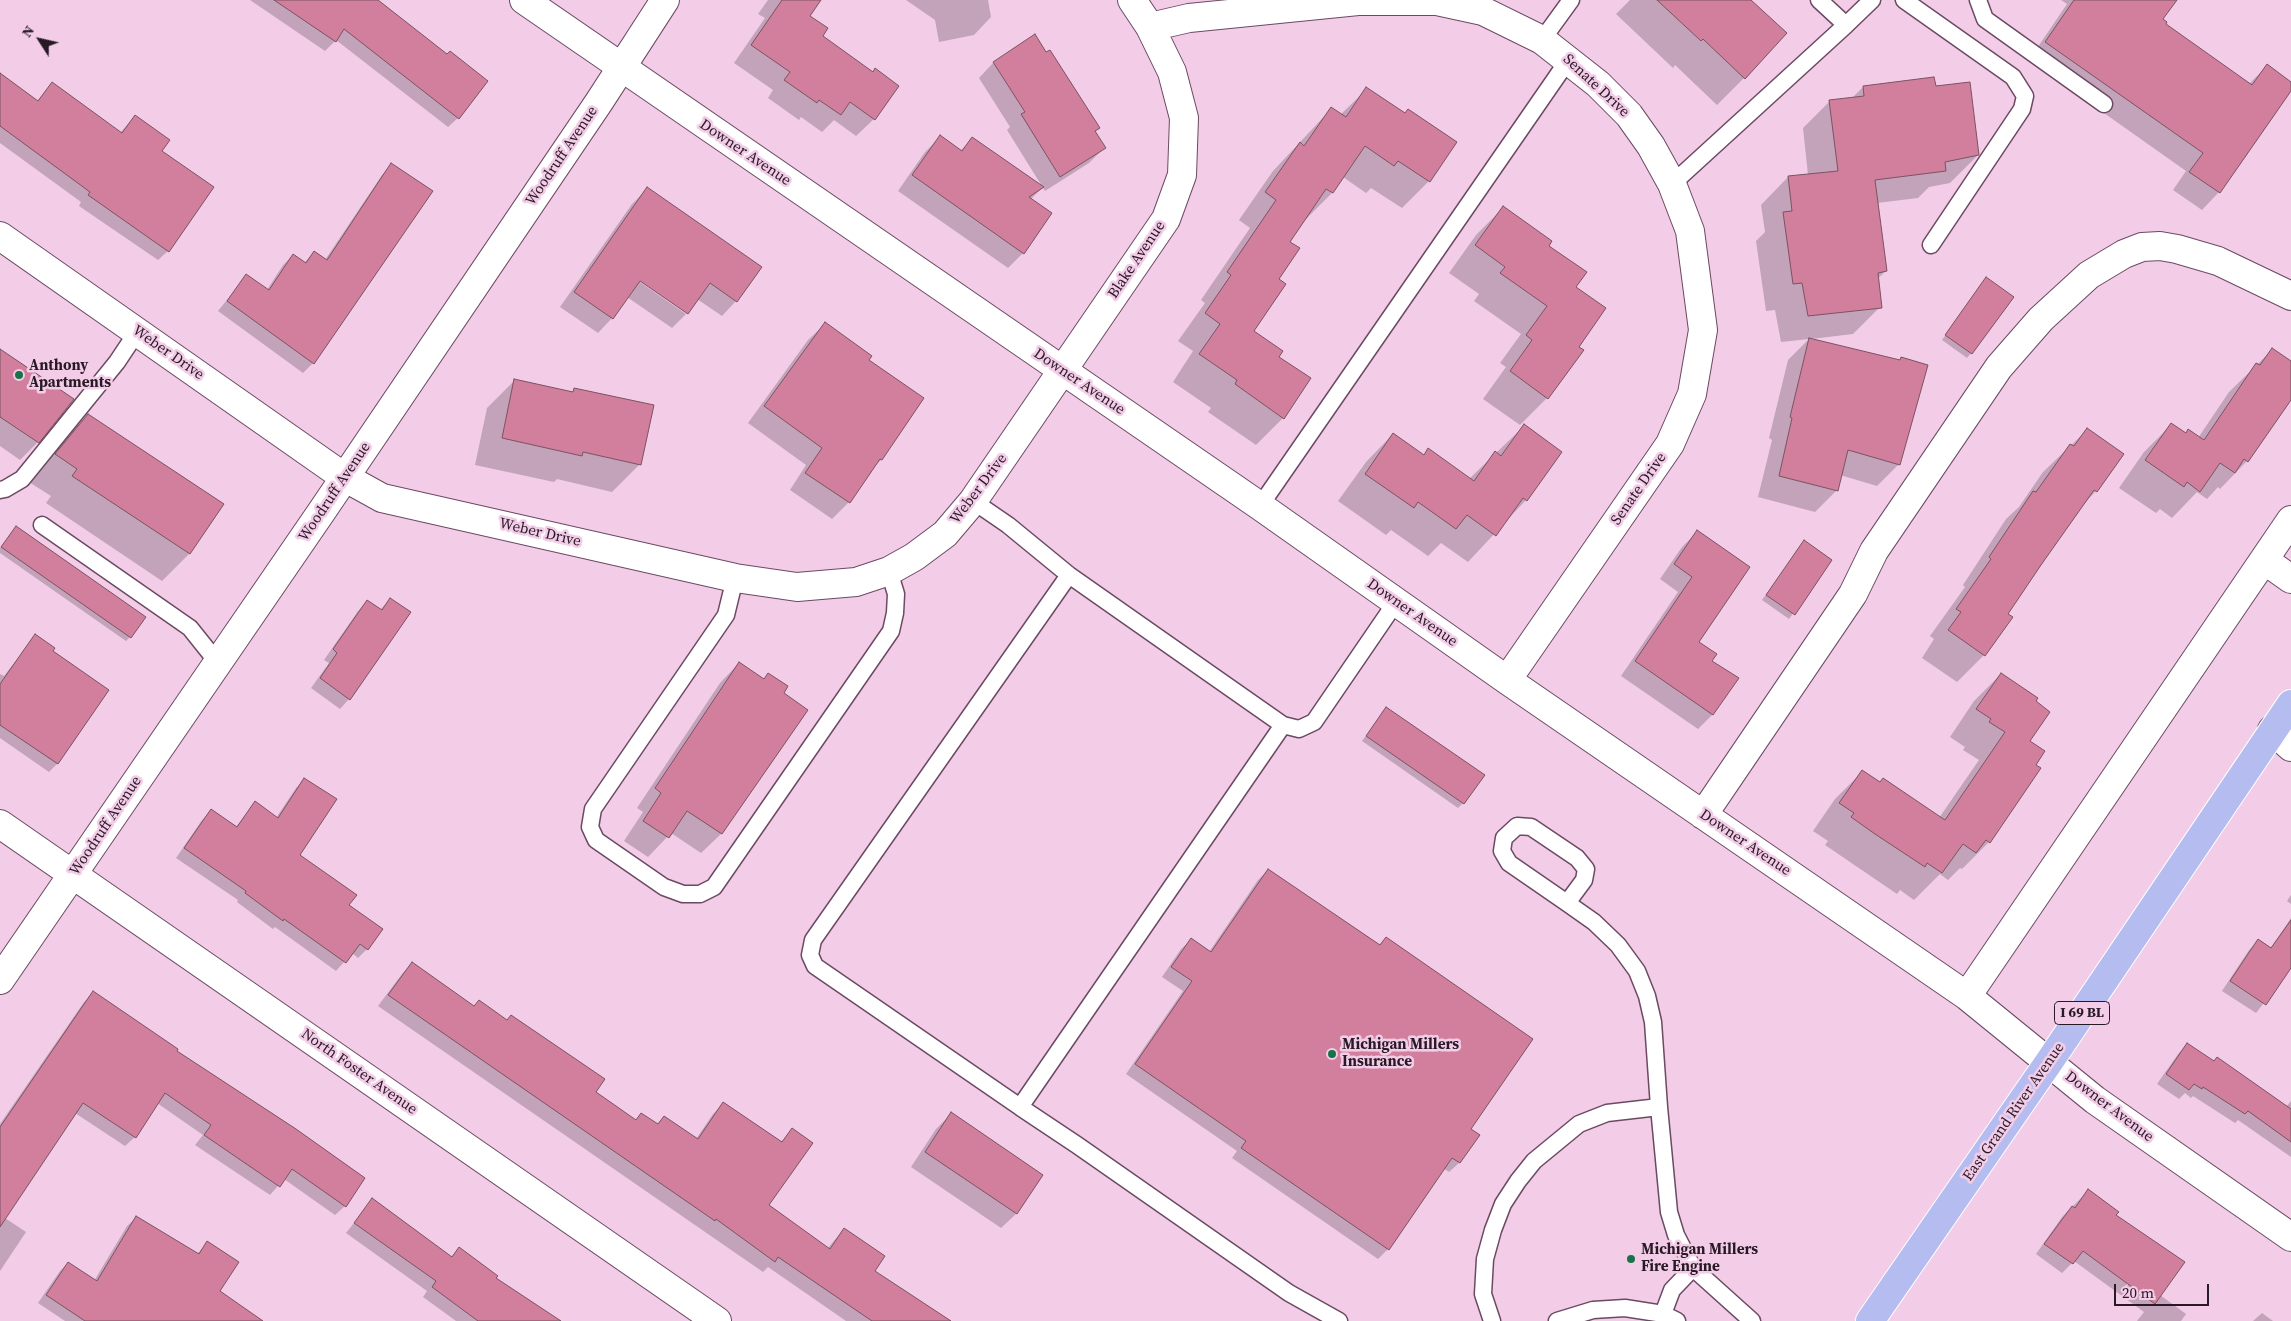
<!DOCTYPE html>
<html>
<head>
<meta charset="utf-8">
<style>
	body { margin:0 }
	#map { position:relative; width:2291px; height:1321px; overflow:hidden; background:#f3cce8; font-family:"Source Serif 4",serif }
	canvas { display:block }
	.north { position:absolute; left:15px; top:15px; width:50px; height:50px; -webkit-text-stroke:4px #f3cce8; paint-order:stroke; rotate:305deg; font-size:14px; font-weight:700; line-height:20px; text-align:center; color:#281a25 }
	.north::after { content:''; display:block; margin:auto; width:18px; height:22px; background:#281a25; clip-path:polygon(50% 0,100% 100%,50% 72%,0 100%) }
	.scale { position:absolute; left:2114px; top:1284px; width:95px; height:22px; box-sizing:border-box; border:2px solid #281a25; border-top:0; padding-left:6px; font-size:15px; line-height:18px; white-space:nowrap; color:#281a25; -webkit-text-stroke:4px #f3cce8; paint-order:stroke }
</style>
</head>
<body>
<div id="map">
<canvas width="2291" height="1321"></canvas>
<div class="north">N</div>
<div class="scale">20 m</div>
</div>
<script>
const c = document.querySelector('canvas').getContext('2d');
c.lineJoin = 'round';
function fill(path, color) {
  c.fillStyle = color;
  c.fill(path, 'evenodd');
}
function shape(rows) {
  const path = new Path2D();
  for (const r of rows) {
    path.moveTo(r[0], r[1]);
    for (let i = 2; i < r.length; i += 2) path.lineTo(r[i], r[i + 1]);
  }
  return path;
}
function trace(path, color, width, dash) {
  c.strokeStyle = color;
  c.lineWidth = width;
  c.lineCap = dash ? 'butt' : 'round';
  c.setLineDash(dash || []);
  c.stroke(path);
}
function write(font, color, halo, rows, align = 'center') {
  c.font = font + ' "Source Serif 4",serif';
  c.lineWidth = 5;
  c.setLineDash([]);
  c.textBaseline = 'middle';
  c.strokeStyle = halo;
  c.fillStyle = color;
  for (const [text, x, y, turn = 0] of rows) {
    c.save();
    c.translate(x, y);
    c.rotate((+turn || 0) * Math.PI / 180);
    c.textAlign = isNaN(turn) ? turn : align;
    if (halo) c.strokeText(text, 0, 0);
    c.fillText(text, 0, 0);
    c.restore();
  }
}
const shadow = shape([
	[250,0,373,0,458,118,448,127,336,40,325,51],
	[768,0,820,0,808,16,821,36,872,73,875,70,874,119,856,136,834,120,822,132,801,117,799,120,768,98,773,90,734,63,765,18,758,14],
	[906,0,988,0,991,17,974,35,939,42,935,20],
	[1630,0,1750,0,1744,78,1717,105,1675,65,1673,68,1616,14],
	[2061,0,2175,0,2162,20,2164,25,2249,84,2267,66,2291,83,2291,89,2219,192,2202,210,2173,190,2186,171,2029,60,2067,4],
	[1035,36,1099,128,1095,132,1104,148,1089,163,1045,191,1007,130,1010,127,979,78,993,63],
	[0,75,37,101,52,84,120,133,135,116,161,152,168,251,158,260,79,206,81,202,0,143],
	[1969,83,1977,156,1950,183,1929,187,1918,198,1877,203,1886,271,1877,279,1880,307,1853,334,1811,339,1898,361,1901,358,1899,464,1877,486,1840,475,1837,490,1815,512,1758,497,1772,440,1769,438,1788,360,1809,339,1781,342,1775,310,1766,311,1756,241,1765,232,1761,205,1788,177,1808,175,1803,128,1830,101,1852,98,1863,87,1935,88],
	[1367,89,1429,181,1402,208,1371,188,1366,193,1343,177,1332,193,1305,220,1289,242,1277,280,1252,331,1277,357,1283,418,1256,445,1208,412,1211,408,1173,382,1193,351,1178,341,1205,303,1201,300,1250,228,1239,220,1273,171,1331,109,1340,115],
	[940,137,960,151,972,139,1042,188,1030,200,1023,253,1008,268,898,191,925,152],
	[392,165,431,191,313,363,303,373,218,311,247,275,267,290,283,265,293,255,304,263,314,252,325,260,382,175],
	[647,189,736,301,722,316,697,299,686,314,686,311,636,276,634,278,686,314,672,328,627,297,612,318,598,333,560,307,632,204],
	[1503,208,1548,246,1575,288,1578,347,1547,398,1520,425,1483,399,1506,367,1500,363,1521,334,1474,301,1479,294,1449,273,1476,235],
	[1982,283,1971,353,1967,358,1942,340],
	[825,324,867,360,923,399,881,460,870,470,849,502,832,519,790,490,806,465,748,423,808,340],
	[0,350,38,442,20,460,0,446],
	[2272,350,2291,362,2291,398,2247,461,2220,489,2218,487,2207,499,2197,492,2172,518,2160,509,2156,513,2119,488,2144,452,2171,425,2185,434,2198,438,2229,392],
	[515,380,571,393,575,389,640,464,612,492,557,479,554,482,475,465,487,408],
	[88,415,223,504,189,554,162,581,46,503,51,496,29,482,61,442],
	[1524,426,1526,500,1468,562,1441,543,1428,556,1391,530,1386,535,1338,501,1366,462,1393,434,1423,455,1429,450,1469,479],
	[2087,430,2096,491,2082,506,2006,614,1984,655,1957,682,1922,658,1934,639,1930,636,1965,587,1963,585,2006,519,2019,507,2043,472],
	[16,527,130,637,126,641,0,553,0,548],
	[1697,532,1697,642,1711,661,1712,715,1698,729,1621,676,1678,592,1660,579,1682,547],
	[1804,542,1831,561,1789,619,1762,600],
	[390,599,349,699,340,709,311,688,329,663,324,660,358,611,368,601,380,610],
	[35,636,51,652,107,690,57,764,49,772,0,738,0,674,4,676],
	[739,663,806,710,721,834,701,853,671,833,648,857,624,841,643,812,637,808,720,683],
	[2001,674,2029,742,1989,842,1962,869,1960,868,1948,880,1940,874,1914,900,1900,890,1897,894,1825,845,1828,841,1813,831,1835,799,1862,772,1939,818,1979,760,1963,750,1965,747,1950,737,1974,701],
	[1386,708,1463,803,1458,808,1362,741],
	[304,780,298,855,347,906,367,949,358,958,352,953,336,971,275,927,273,929,237,902,238,900,176,858,202,820,211,811,235,828,255,803,276,818,296,788],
	[1268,870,1378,946,1386,938,1469,1129,1478,1135,1459,1163,1449,1172,1443,1168,1388,1249,1378,1259,1232,1158,1237,1151,1126,1074,1183,991,1162,977,1181,949,1191,940,1209,952,1258,880],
	[2291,895,2291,904,2287,901],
	[2291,918,2291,968,2256,1013,2222,991,2249,950,2258,941,2270,949],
	[412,963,635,1120,641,1114,656,1125,664,1118,696,1139,713,1114,724,1103,780,1143,792,1130,767,1205,827,1249,844,1229,873,1271,948,1321,846,1321,768,1267,763,1272,378,1006,402,974],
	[93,993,345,1206,335,1215,284,1179,270,1195,195,1145,203,1135,157,1103,135,1137,125,1146,75,1113,5,1218,26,1232,0,1271,0,1124,84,1002],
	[2187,1044,2286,1107,2291,1101,2291,1157,2238,1120,2235,1123,2193,1096,2191,1098,2185,1093,2179,1099,2157,1084,2178,1054],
	[951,1114,1041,1175,1016,1214,1001,1228,911,1167,936,1129],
	[2088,1191,2160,1295,2186,1314,2181,1321,2137,1321,2144,1312,2074,1261,2062,1273,2036,1254,2062,1217],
	[372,1200,451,1257,459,1249,494,1279,559,1321,456,1321,423,1297,427,1291,346,1233],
	[136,1218,197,1254,207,1243,218,1292,261,1321,65,1321,38,1303,60,1271,68,1263,94,1281,127,1226],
	[2262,1313,2273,1321,2253,1321]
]);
const building = shape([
	[274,0,378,0,447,54,450,51,488,81,459,119,344,29,336,42,274,0],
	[782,0,821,0,810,16,828,28,823,36,873,72,875,68,899,86,875,120,850,102,841,115,819,100,817,103,784,80,790,72,751,45,782,0],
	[1657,0,1751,0,1787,33,1745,79,1703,39,1701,41,1657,0],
	[2074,0,2177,0,2163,19,2167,22,2166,24,2252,85,2267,64,2291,82,2291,91,2220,193,2189,172,2203,153,2045,42,2074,0],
	[1035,34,1046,52,1050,50,1100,128,1095,131,1106,148,1060,177,1021,114,1025,112,993,62,1035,34],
	[0,73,38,101,52,82,122,133,135,115,170,140,162,151,214,187,169,252,88,195,90,192,0,126,0,73],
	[1934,77,1936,86,1970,82,1979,155,1945,162,1946,171,1875,180,1887,271,1878,273,1882,308,1808,316,1802,283,1793,284,1783,212,1792,211,1788,176,1838,171,1829,100,1864,96,1863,86,1934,77],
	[1366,87,1405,113,1408,109,1457,142,1430,182,1398,161,1394,166,1365,146,1333,193,1326,189,1290,242,1300,248,1279,279,1286,284,1254,331,1283,351,1279,357,1311,378,1284,419,1235,384,1237,380,1199,354,1220,324,1205,313,1231,275,1227,272,1276,200,1265,192,1300,142,1304,146,1331,107,1346,117,1366,87],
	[940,135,962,151,972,137,1044,187,1029,197,1052,213,1024,254,912,175,940,135],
	[391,163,433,191,314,364,227,301,246,274,269,290,293,254,306,263,314,251,327,260,391,163],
	[647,187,762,267,737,302,710,283,688,314,640,281,613,319,574,292,647,187],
	[1503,206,1552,241,1549,246,1587,272,1576,287,1606,308,1579,347,1584,350,1548,399,1510,371,1532,340,1526,335,1547,306,1500,273,1505,267,1475,245,1503,206],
	[1986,277,2014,297,1972,354,1945,335,1986,277],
	[825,322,872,356,869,360,924,398,882,460,880,459,850,503,805,473,822,448,764,406,825,322],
	[1809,338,1900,360,1901,357,1928,365,1900,465,1848,450,1838,491,1779,476,1792,418,1790,417,1809,338],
	[2272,348,2291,361,2291,400,2248,462,2244,459,2235,473,2220,463,2200,492,2187,482,2184,487,2145,460,2171,423,2186,433,2188,429,2204,440,2256,363,2260,365,2272,348],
	[0,349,74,399,39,443,0,417,0,349],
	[514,379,573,392,574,388,654,405,641,465,583,452,582,456,502,438,514,379],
	[88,414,224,504,190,554,72,476,77,469,55,454,88,414],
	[1524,424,1562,452,1527,501,1523,498,1496,536,1467,515,1456,529,1418,502,1414,508,1365,474,1393,433,1424,455,1428,448,1474,481,1495,451,1501,456,1524,424],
	[2087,428,2124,454,2097,492,2094,490,2041,565,2008,614,2013,617,1985,656,1948,630,1961,612,1956,609,1991,559,1989,557,2033,491,2036,492,2070,444,2074,446,2087,428],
	[16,526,146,617,131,638,1,547,16,526],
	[1697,530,1750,567,1699,642,1717,654,1712,661,1739,678,1713,715,1635,661,1692,577,1674,564,1697,530],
	[1804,540,1832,560,1795,615,1766,595,1804,540],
	[390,598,411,612,350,700,320,678,337,653,333,649,367,600,382,610,390,598],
	[35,634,55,648,53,651,109,690,58,764,0,725,0,684,35,634],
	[739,662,764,679,768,673,788,686,784,693,808,710,722,834,687,811,669,838,643,821,661,793,655,788,739,662],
	[2001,673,2038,698,2036,701,2050,712,2030,741,2045,751,2036,765,2041,768,1990,843,1986,840,1976,853,1963,844,1942,873,1927,863,1925,867,1875,834,1851,817,1854,813,1839,803,1862,770,1880,782,1883,778,1945,820,2005,732,1989,722,1991,719,1976,709,2001,673],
	[1386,707,1485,775,1464,804,1366,736,1386,707],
	[304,778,337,799,300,855,357,895,349,905,383,929,368,950,360,944,346,963,284,919,283,921,245,893,246,891,184,848,211,809,237,827,255,801,278,818,304,778],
	[1268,869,1380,945,1386,937,1533,1039,1471,1129,1480,1135,1460,1163,1452,1158,1389,1250,1241,1148,1246,1141,1135,1064,1192,981,1171,967,1191,938,1211,952,1268,869],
	[2291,920,2291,968,2266,1005,2230,981,2258,939,2271,948,2291,920],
	[412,962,474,1006,479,1000,507,1020,511,1015,605,1079,596,1092,636,1120,641,1113,658,1124,664,1116,698,1139,723,1102,782,1142,792,1128,813,1143,769,1205,830,1249,844,1228,885,1256,875,1271,951,1321,872,1321,778,1257,775,1262,716,1219,715,1221,388,995,412,962],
	[93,991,178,1049,177,1051,296,1129,365,1178,346,1207,292,1169,280,1187,204,1135,211,1125,165,1093,136,1138,83,1103,0,1227,0,1127,93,991],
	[2187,1043,2214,1061,2217,1057,2291,1109,2291,1142,2248,1111,2245,1114,2203,1087,2202,1089,2194,1084,2189,1090,2166,1074,2187,1043],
	[951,1112,1043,1175,1017,1214,925,1152,951,1112],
	[2088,1189,2119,1212,2116,1215,2185,1262,2155,1304,2083,1251,2073,1264,2044,1244,2072,1206,2075,1208,2088,1189],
	[372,1198,452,1257,459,1247,498,1276,496,1278,561,1321,478,1321,432,1287,436,1281,354,1223,372,1198],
	[136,1216,199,1254,207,1241,239,1262,220,1291,263,1321,85,1321,46,1295,68,1262,97,1281,136,1216]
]);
const service = shape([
	[1904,0,2013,77,2025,96,2022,109,1931,245],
	[1978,0,1985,19,2104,104],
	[1846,25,1872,0],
	[1542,40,1571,0],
	[1672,184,1846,25,1819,0],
	[0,490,5,489,22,479,117,362,137,332],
	[973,501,1008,525,1069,575,1213,676,1283,725,1299,729,1314,722,1396,602],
	[1260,506,1569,59],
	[42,525,190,628,218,663],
	[1069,575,813,940,810,955,815,966,1020,1107,1283,725],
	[735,578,726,615,593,809,590,827,596,840,664,887,683,894,700,894,714,887,891,631,895,613,896,594,889,571],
	[1567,903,1584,880,1586,869,1577,858,1531,827,1517,826,1504,838,1502,851,1509,863,1567,903,1594,922,1618,945,1637,971,1647,996,1653,1022,1659,1107],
	[1020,1107,1077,1145,1289,1293,1339,1321],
	[1663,1314,1672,1290,1693,1268],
	[1492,1321,1483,1294,1485,1259,1493,1230,1503,1204,1518,1181,1534,1161,1579,1124,1607,1113,1659,1107,1669,1212,1676,1235,1693,1268,1752,1321],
	[1557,1321,1593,1310,1625,1308,1663,1314,1677,1321]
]);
const minor = shape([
	[524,0,1260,506,1507,680,1967,996,2095,1100,2291,1237],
	[1150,27,1189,18,1358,1,1437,1,1483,11,1542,40,1598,84,1629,115,1651,146,1672,184,1690,231,1703,330,1692,394,1670,444,1507,680],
	[0,236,344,477,382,498,735,578,797,587,856,582,889,571,914,557,945,534,973,501,1166,219,1182,175,1184,118,1172,72,1150,27,1132,0],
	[2264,560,2291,579],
	[2272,730,2291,747],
	[1703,815,1853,594,1874,551,1999,367,2041,319,2089,275,2124,254,2142,247,2160,246,2177,249,2218,261,2291,296],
	[0,824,717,1321],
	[0,980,322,511,599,102,665,0],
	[1967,996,2291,520]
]);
const primary = shape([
	[1870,1321,2049,1062,2291,704]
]);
const markers = [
	[19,375,5,"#187247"],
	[1332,1054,5,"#187247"],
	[1631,1259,5,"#187247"]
];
const shields = [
	[2082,1013,55]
];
const shieldNames = [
	["I 69 BL",2082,1013]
];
const streetNames = [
	["Senate Drive",1596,86,43],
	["Downer Avenue",745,153,34],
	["Woodruff Avenue",562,156,-56],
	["Blake Avenue",1137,260,-56],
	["Weber Drive",168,353,35],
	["Downer Avenue",1079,382,34],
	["Weber Drive",979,489,-53],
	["Senate Drive",1639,489,-55],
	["Woodruff Avenue",335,492,-56],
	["Weber Drive",540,533,13],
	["Downer Avenue",1412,613,35],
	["Woodruff Avenue",106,826,-56],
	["Downer Avenue",1745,843,34],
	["North Foster Avenue",359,1072,35],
	["Downer Avenue",2109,1107,37],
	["East Grand River Avenue",2014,1112,-55]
];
const poiNames = [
	["Anthony",29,366],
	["Apartments",29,383],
	["Michigan Millers",1342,1045],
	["Insurance",1342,1062],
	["Michigan Millers",1641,1250],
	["Fire Engine",1641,1267]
];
fill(shadow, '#0003');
fill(building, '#d17f9d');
trace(building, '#7a5260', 1);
trace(service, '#6b4a62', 19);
trace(minor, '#6b4a62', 30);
trace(primary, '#fff', 30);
trace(service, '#fff', 16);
trace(minor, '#fff', 28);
trace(primary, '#b5bcef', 28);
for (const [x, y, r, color] of markers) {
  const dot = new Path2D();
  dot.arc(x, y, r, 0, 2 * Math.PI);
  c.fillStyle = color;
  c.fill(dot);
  trace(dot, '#f3cce8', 2);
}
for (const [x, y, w] of shields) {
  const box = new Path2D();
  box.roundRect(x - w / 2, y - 11.5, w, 23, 4);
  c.fillStyle = '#f3cce8';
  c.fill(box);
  trace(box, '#281a25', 1);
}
write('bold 14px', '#281a25', null, shieldNames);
write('15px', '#281a25', '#f3cce8', streetNames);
write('bold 15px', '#281a25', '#f3cce8', poiNames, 'left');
</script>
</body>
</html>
